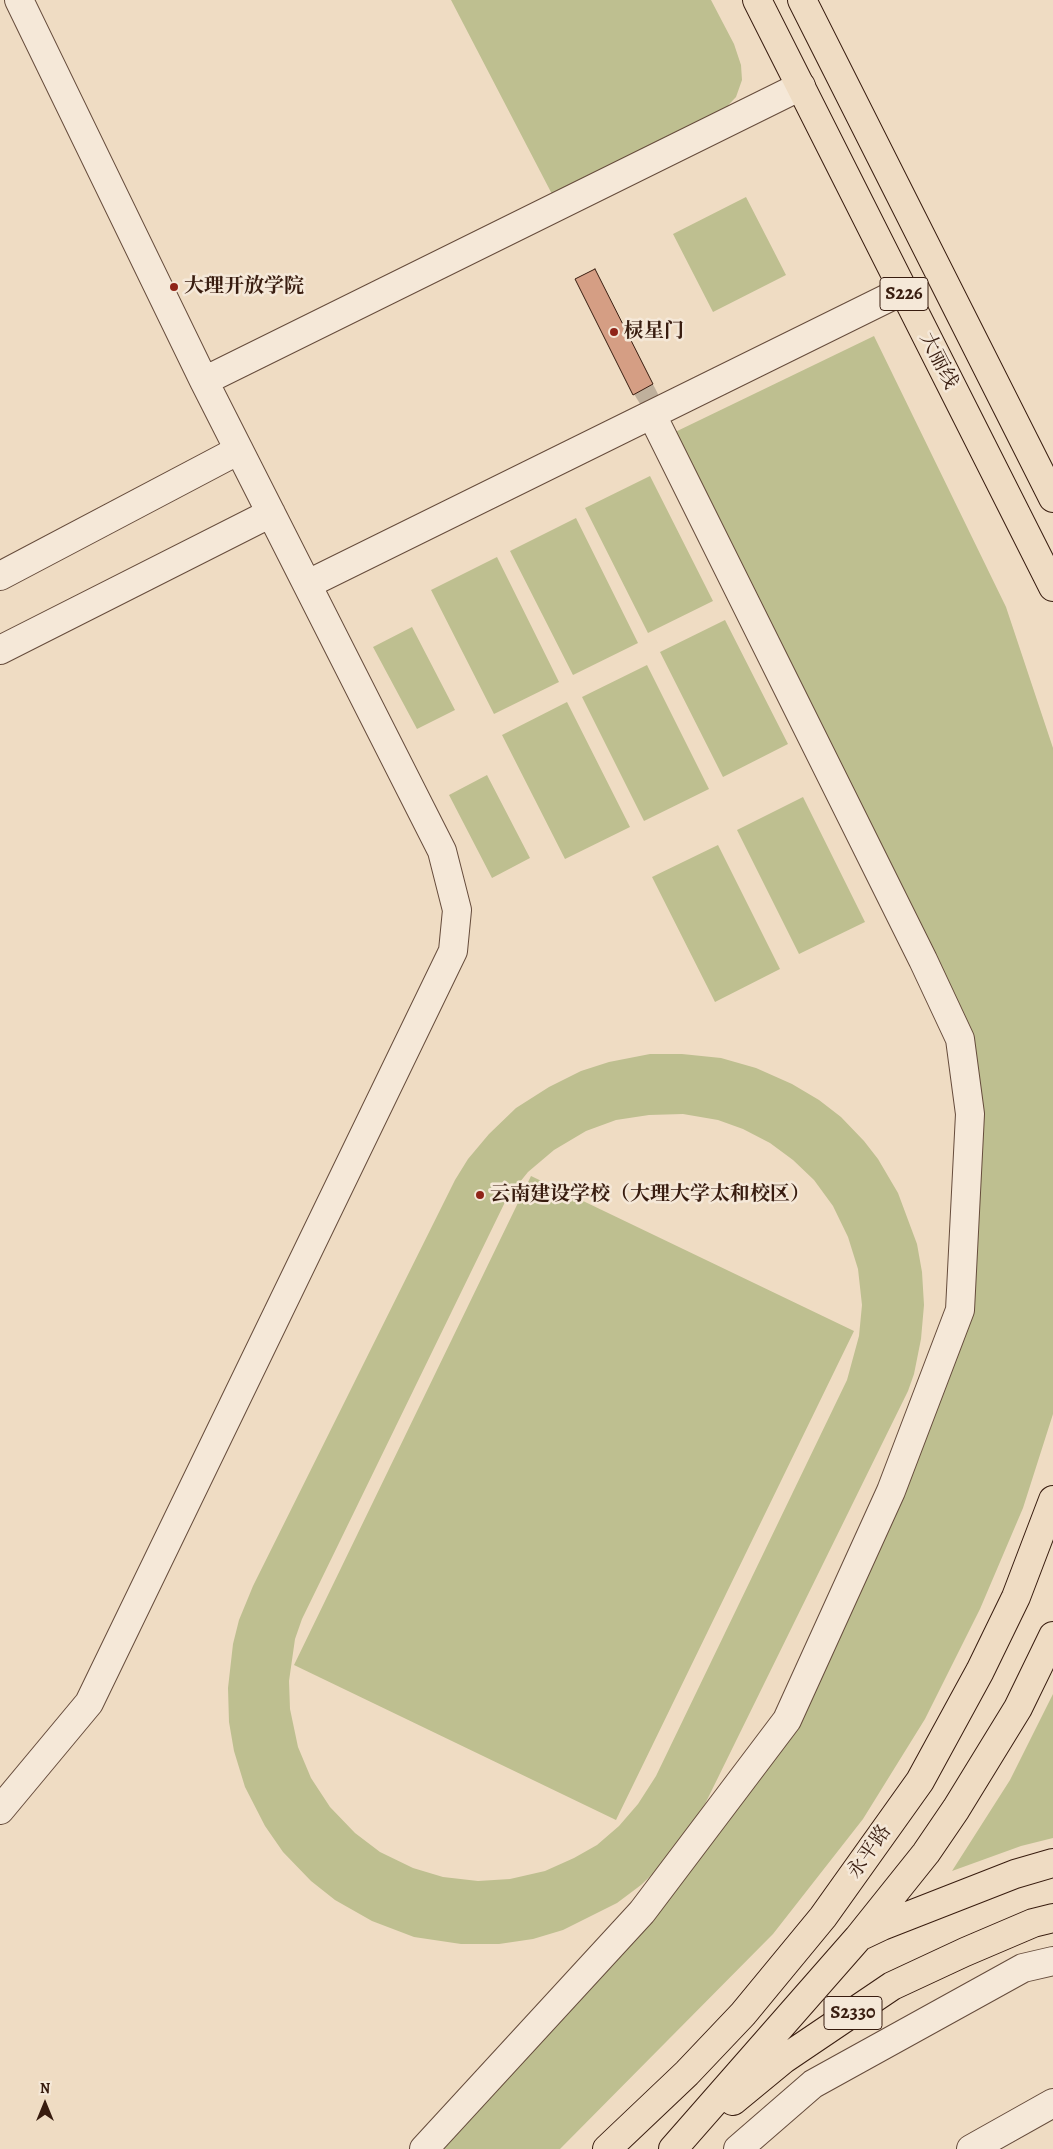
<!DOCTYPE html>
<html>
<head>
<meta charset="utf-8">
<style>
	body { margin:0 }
	#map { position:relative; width:1053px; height:2149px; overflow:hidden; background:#efdcc3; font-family:Alegreya,serif }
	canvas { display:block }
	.north { position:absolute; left:20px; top:2079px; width:50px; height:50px; -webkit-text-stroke:4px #f5e8d8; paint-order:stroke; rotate:0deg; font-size:14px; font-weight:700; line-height:20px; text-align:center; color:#381c0f }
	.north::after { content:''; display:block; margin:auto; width:18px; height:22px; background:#381c0f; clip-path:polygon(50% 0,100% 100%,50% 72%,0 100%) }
</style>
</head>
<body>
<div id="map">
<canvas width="1053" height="2149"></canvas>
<div class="north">N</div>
</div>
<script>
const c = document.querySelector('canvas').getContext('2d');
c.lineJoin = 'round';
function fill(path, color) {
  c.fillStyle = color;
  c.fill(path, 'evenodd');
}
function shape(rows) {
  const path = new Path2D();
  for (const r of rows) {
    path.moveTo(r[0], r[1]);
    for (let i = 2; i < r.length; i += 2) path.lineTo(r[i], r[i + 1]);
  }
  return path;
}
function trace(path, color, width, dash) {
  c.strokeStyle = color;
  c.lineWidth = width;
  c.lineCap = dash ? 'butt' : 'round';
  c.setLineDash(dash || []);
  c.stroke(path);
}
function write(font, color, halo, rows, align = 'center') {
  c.font = font + ' Alegreya,"Noto Serif SC",serif';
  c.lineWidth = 5;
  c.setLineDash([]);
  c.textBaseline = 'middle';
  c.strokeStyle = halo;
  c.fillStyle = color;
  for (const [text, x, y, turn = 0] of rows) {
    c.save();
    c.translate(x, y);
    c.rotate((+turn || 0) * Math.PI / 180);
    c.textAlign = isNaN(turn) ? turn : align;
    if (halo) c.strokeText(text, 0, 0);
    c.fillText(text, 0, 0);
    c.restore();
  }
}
const green = shape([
	[451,0,711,0,734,44,741,65,742,80,736,97,718,116,553,196],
	[746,197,786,275,713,312,673,234],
	[874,336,1006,607,1053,748,1053,1414,1023,1508,980,1609,925,1719,863,1819,773,1934,560,2149,419,2149,647,1889,814,1674,947,1359,976,1104,671,434],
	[650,476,713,601,648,633,585,508],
	[576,518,638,643,573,675,510,551],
	[497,557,559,682,494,714,431,590],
	[725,620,788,744,723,777,660,652],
	[412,627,455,710,417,729,373,647],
	[647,665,709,789,644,821,582,697],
	[567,702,630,827,565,859,502,735],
	[487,775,530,858,492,878,449,795],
	[803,797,865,922,799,954,737,830],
	[718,845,780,969,715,1002,652,877],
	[650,1054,682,1054,721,1058,756,1068,792,1084,819,1100,841,1117,864,1141,878,1159,898,1193,917,1244,922,1272,924,1305,921,1339,914,1374,908,1391,705,1804,696,1820,662,1865,641,1885,617,1903,563,1930,533,1939,499,1944,461,1944,414,1937,372,1921,335,1900,311,1881,283,1852,265,1826,245,1787,234,1751,229,1722,228,1688,233,1644,239,1620,253,1586,455,1180,468,1159,489,1134,516,1108,549,1087,581,1071,609,1062],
	[683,1114,718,1120,743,1129,770,1143,793,1160,814,1180,833,1206,848,1237,858,1269,862,1305,859,1336,847,1380,656,1776,638,1804,619,1826,597,1845,574,1858,545,1871,510,1879,478,1881,443,1877,413,1868,380,1852,355,1833,330,1807,311,1778,298,1747,290,1709,289,1681,295,1639,302,1619,507,1198,528,1172,554,1150,586,1131,616,1120,649,1115],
	[531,1176,854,1331,616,1820,294,1665],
	[1053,1694,1053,1838,1021,1846,952,1871,1010,1780]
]);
const shadow = shape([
	[602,284,660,398,642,407,634,394]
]);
const building = shape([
	[595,269,653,384,633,395,575,279,595,269]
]);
const minor = shape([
	[204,381,801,86],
	[0,576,239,450],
	[308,584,902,291],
	[0,650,271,513],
	[0,1810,89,1703,453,951,457,910,442,851,204,381,19,0],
	[424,2149,642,1912,787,1720,891,1491,960,1310,970,1114,960,1039,923,960,652,415],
	[738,2149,813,2084,1023,1968,1053,1961],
	[971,2149,1053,2103]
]);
const major = shape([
	[757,0,1053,587],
	[802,0,1053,498],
	[863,1935,882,1926,1015,1874,1053,1863],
	[733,2101,784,2059,892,1986,965,1952,1033,1923,1053,1918],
	[607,2149,687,2073,743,2014,823,1917,920,1781,980,1671,1016,1597,1053,1500],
	[673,2149,858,1938,926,1853,956,1809,1018,1708,1053,1636]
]);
const markers = [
	[174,287,5,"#8f2418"],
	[614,332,5,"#8f2418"],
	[480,1195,5,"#8f2418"]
];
const shields = [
	[904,294,48],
	[853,2013,58]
];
const shieldNames = [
	["S226",904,294],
	["S2330",853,2013]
];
const poiNames = [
	["大理开放学院",184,287],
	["棂星门",624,332],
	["云南建设学校（大理大学太和校区）",490,1195]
];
const streetNames = [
	["大丽线",938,361,63],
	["永平路",870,1852,-55]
];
fill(green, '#bebf90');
fill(shadow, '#0003');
fill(building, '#d59e84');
trace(building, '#381c0f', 1);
trace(minor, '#664c3c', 30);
trace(major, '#381c0f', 30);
trace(minor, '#f5e8d8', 28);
trace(major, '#efdcc3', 28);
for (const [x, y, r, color] of markers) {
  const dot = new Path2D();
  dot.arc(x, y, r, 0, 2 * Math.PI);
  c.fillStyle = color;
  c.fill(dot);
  trace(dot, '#f5e8d8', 2);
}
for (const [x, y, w] of shields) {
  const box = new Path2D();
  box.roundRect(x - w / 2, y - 16.5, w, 33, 4);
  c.fillStyle = '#f5e8d8';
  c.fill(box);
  trace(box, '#381c0f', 1);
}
write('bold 19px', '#381c0f', null, shieldNames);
write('bold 20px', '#381c0f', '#f5e8d8', poiNames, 'left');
write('20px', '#381c0f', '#f5e8d8', streetNames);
</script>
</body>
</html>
